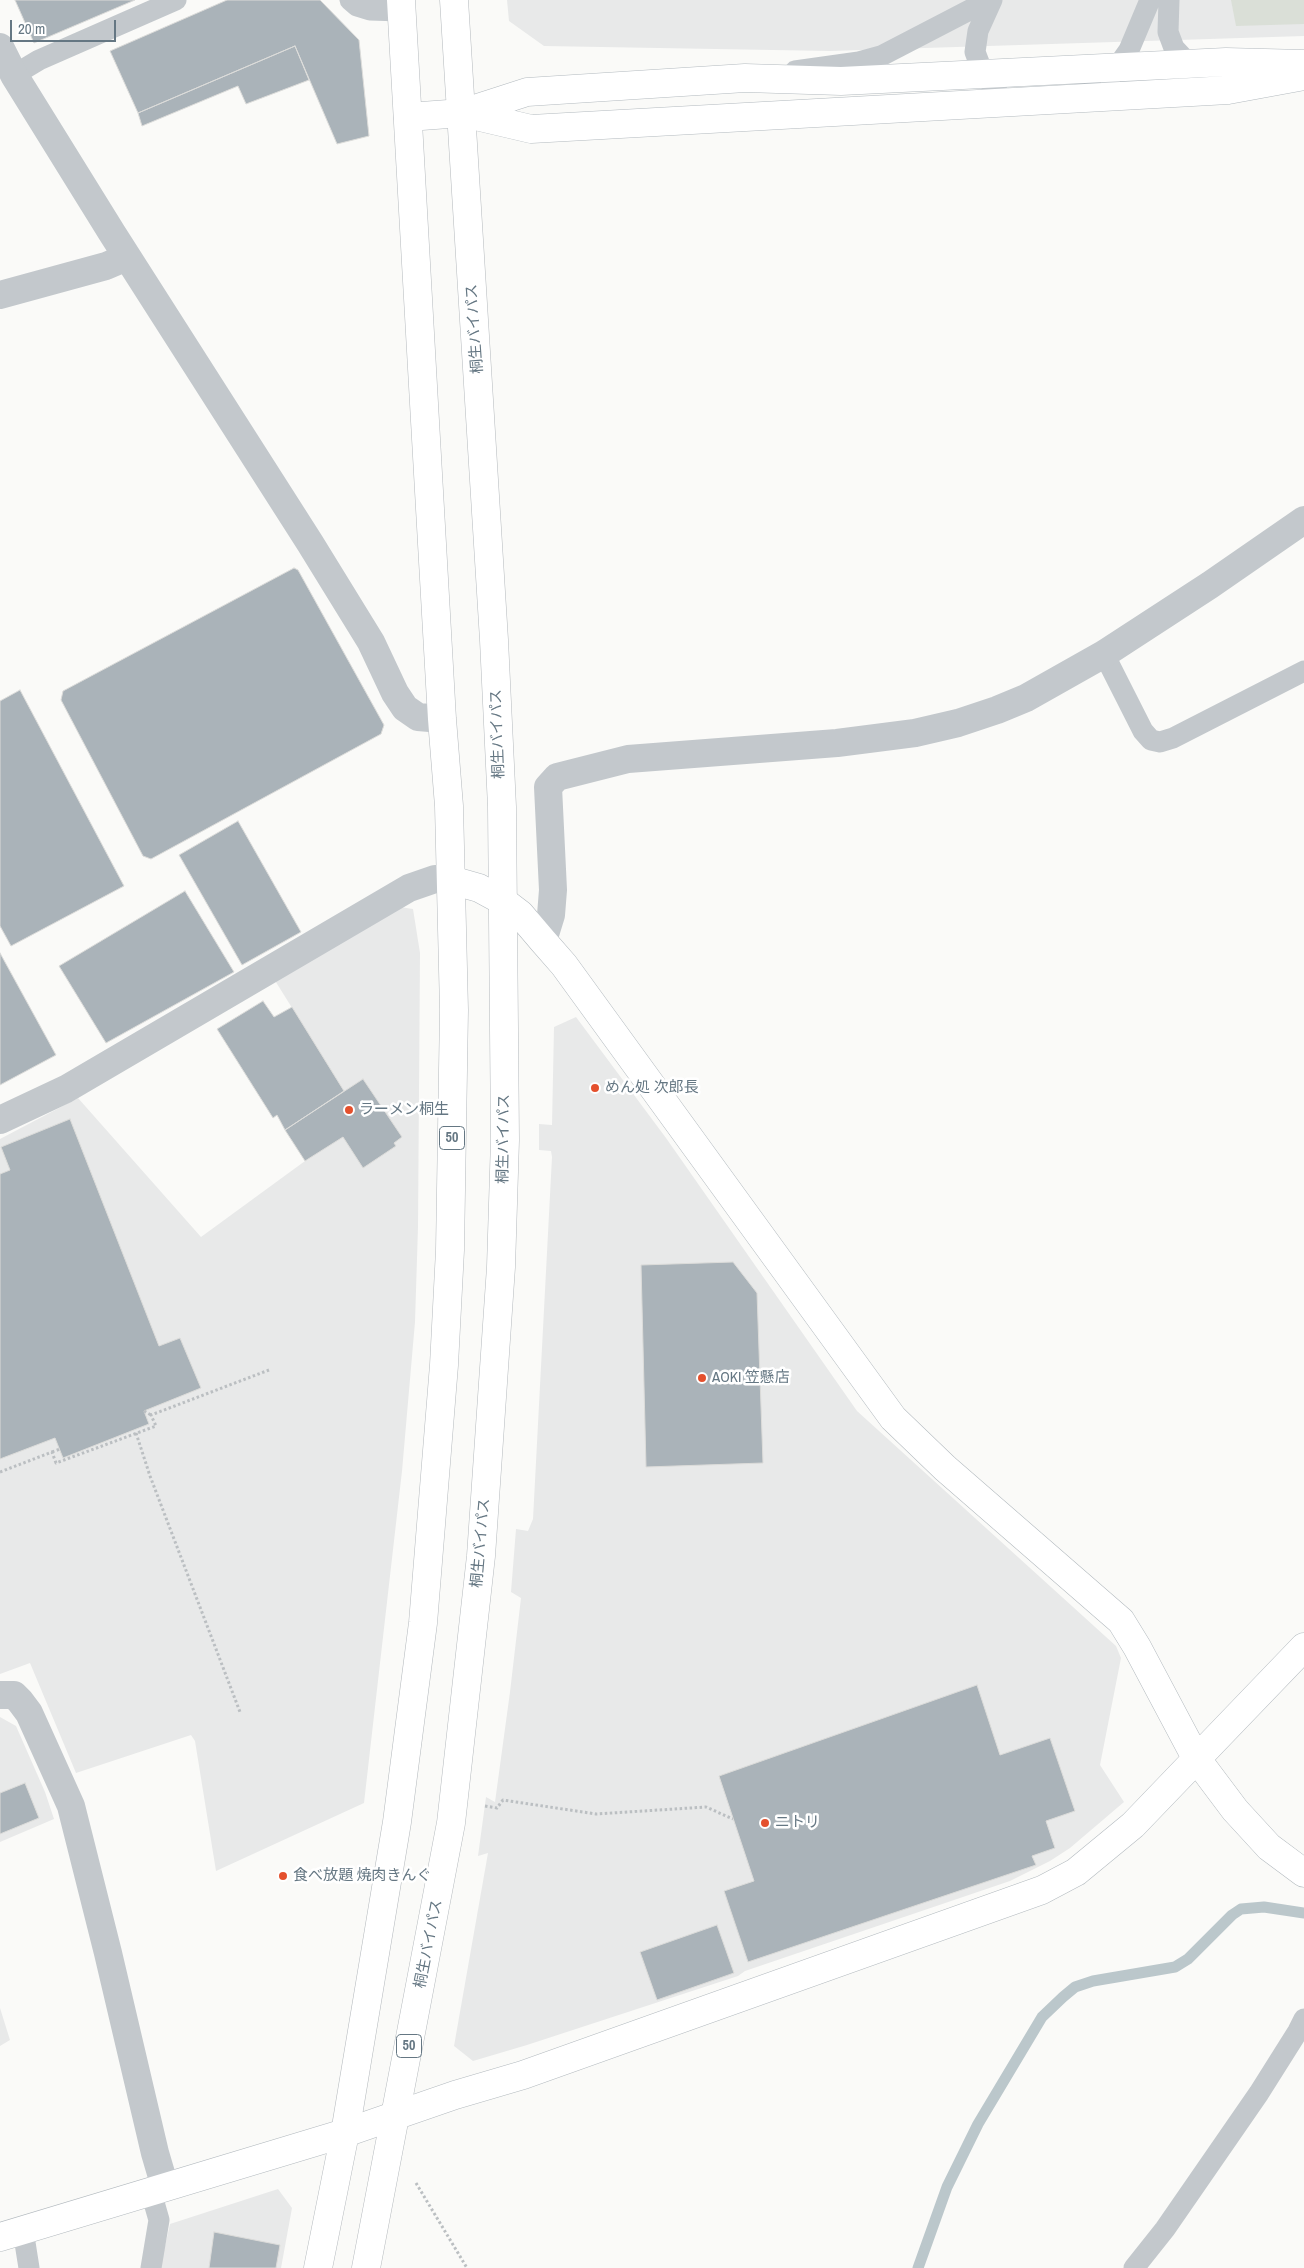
<!DOCTYPE html>
<html>
<head>
<meta charset="utf-8">
<style>
	body { margin:0 }
	#map { position:relative; width:1304px; height:2268px; overflow:hidden; background:#fafaf8; font-family:"Archivo Narrow",sans-serif }
	canvas { display:block }
	.scale { position:absolute; left:10px; top:20px; width:106px; height:22px; box-sizing:border-box; border:2px solid #657783; border-top:0; padding-left:6px; font-size:15px; line-height:18px; white-space:nowrap; color:#657783; -webkit-text-stroke:4px #fff; paint-order:stroke }
</style>
</head>
<body>
<div id="map">
<canvas width="1304" height="2268"></canvas>
<div class="scale">20 m</div>
</div>
<script>
const c = document.querySelector('canvas').getContext('2d');
c.lineJoin = 'round';
function fill(path, color) {
  c.fillStyle = color;
  c.fill(path, 'evenodd');
}
function shape(rows) {
  const path = new Path2D();
  for (const r of rows) {
    path.moveTo(r[0], r[1]);
    for (let i = 2; i < r.length; i += 2) path.lineTo(r[i], r[i + 1]);
  }
  return path;
}
function trace(path, color, width, dash) {
  c.strokeStyle = color;
  c.lineWidth = width;
  c.lineCap = dash ? 'butt' : 'round';
  c.setLineDash(dash || []);
  c.stroke(path);
}
function write(font, color, halo, rows, align = 'center') {
  c.font = font + ' "Archivo Narrow","Noto Sans JP",sans-serif';
  c.lineWidth = 5;
  c.setLineDash([]);
  c.textBaseline = 'middle';
  c.strokeStyle = halo;
  c.fillStyle = color;
  for (const [text, x, y, turn = 0] of rows) {
    c.save();
    c.translate(x, y);
    c.rotate((+turn || 0) * Math.PI / 180);
    c.textAlign = isNaN(turn) ? turn : align;
    if (halo) c.strokeText(text, 0, 0);
    c.fillText(text, 0, 0);
    c.restore();
  }
}
const built = shape([
	[507,0,1304,0,1304,36,830,51,544,46,509,21],
	[400,907,413,909,420,953,418,1227,415,1322,402,1471,364,1803,216,1871,195,1741,191,1735,76,1773,30,1663,0,1674,0,1139,78,1098,201,1237,305,1161,285,1130,344,1091,274,979],
	[576,1017,666,1138,857,1411,1116,1646,1121,1658,1100,1765,1124,1802,1070,1848,1050,1861,1010,1881,745,1971,738,1976,527,2045,473,2061,454,2046,488,1853,478,1856,486,1797,495,1802,510,1692,521,1598,511,1592,516,1529,528,1531,533,1519,552,1157,551,1151,539,1150,539,1124,552,1125,554,1027],
	[0,1717,16,1726,45,1792,54,1819,0,1842],
	[0,2008,10,2040,0,2046],
	[278,2189,292,2208,281,2268,160,2268,170,2224]
]);
const green = shape([
	[1231,0,1304,0,1304,24,1236,26]
]);
const stream = shape([
	[918,2268,947,2187,978,2124,1042,2017,1063,1997,1075,1987,1093,1981,1175,1967,1188,1959,1232,1915,1241,1909,1264,1907,1304,1913]
]);
const building = shape([
	[15,0,135,0,34,43,15,0],
	[227,0,320,0,359,40,369,136,337,144,295,46,138,113,110,51,227,0],
	[295,46,309,80,246,104,238,86,142,126,138,113,295,46],
	[294,568,298,570,384,725,381,734,151,859,143,856,61,700,63,691,294,568],
	[20,690,124,886,11,946,0,926,0,701,20,690],
	[238,821,301,932,242,965,179,855,238,821],
	[185,891,234,972,106,1043,59,966,185,891],
	[0,953,56,1055,0,1085,0,953],
	[263,1001,274,1017,292,1007,344,1091,285,1130,277,1115,273,1118,217,1029,263,1001],
	[363,1079,402,1137,394,1143,396,1146,363,1168,343,1137,305,1161,285,1130,363,1079],
	[70,1119,159,1346,180,1338,201,1388,144,1411,149,1424,63,1458,55,1438,0,1459,0,1174,10,1170,1,1147,70,1119],
	[733,1262,757,1293,763,1463,646,1467,641,1265,733,1262],
	[977,1685,1000,1755,1050,1738,1075,1811,1046,1821,1055,1848,1032,1856,1036,1865,748,1962,724,1891,754,1881,719,1776,977,1685],
	[25,1783,39,1818,0,1834,0,1793,25,1783],
	[717,1925,734,1973,657,2000,640,1952,717,1925],
	[214,2232,280,2245,276,2268,209,2268,214,2232]
]);
const path = shape([
	[144,1411,151,1415],
	[136,1433,150,1476,240,1712],
	[52,1452,60,1449],
	[0,1472,52,1452,56,1463,156,1426,151,1415,269,1370],
	[485,1806,497,1808,503,1800,596,1814,706,1807,733,1819],
	[416,2183,467,2268]
]);
const lane = shape([
	[350,0,357,6,370,10,401,11],
	[992,0,978,31,975,52,983,73,1004,101],
	[1169,0,1168,32,1174,48,1189,64],
	[795,71,859,62,881,56,989,0],
	[14,75,39,60,176,0],
	[1110,77,1129,50,1150,0],
	[1104,654,1143,731,1151,740,1160,742,1173,738,1304,671],
	[151,2192,159,2220,151,2268],
	[23,2230,29,2268],
	[1134,2268,1165,2229,1259,2093,1298,2031,1304,2019]
]);
const street = shape([
	[0,47,14,75,112,233,310,543,371,642,395,693,405,708,418,717,442,719],
	[0,295,106,266,127,257],
	[543,941,551,915,553,890,548,787,557,777,628,759,837,743,915,733,958,723,997,710,1026,698,1104,654,1210,585,1304,520],
	[0,1120,66,1089,409,888,435,879,451,880],
	[0,1695,14,1695,20,1701,29,1713,71,1806,108,1953,155,2153,165,2187]
]);
const secondary = shape([
	[463,113,531,129,1228,90,1304,76],
	[408,117,462,113,527,92,745,78,841,81,1226,62,1304,64],
	[451,880,479,888,503,901,520,914,543,941,564,965,893,1418,945,1468,1121,1621,1137,1647,1196,1758,1235,1810,1269,1847,1304,1873],
	[0,2237,345,2133,455,2095,523,2075,1042,1890,1076,1872,1133,1825,1304,1647]
]);
const highway = shape([
	[318,2268,345,2133,397,1822,423,1623,444,1365,450,1250,454,1010,449,806,442,719,401,0],
	[366,2268,451,1823,481,1556,501,1267,505,1140,502,807,494,640,454,0]
]);
const markers = [
	[595,1088,5,"#e4502d"],
	[349,1110,5,"#e4502d"],
	[702,1378,5,"#e4502d"],
	[765,1823,5,"#e4502d"],
	[283,1876,5,"#e4502d"]
];
const shields = [
	[452,1138,25],
	[409,2046,25]
];
const shieldNames = [
	["50",452,1138],
	["50",409,2046]
];
const streetNames = [
	["桐生バイパス",475,329,-94],
	["桐生バイパス",498,734,-92],
	["桐生バイパス",504,1139,-89],
	["桐生バイパス",481,1543,-85],
	["桐生バイパス",429,1944,-79]
];
const poiNames = [
	["めん処 次郎長",605,1088],
	["ラーメン桐生",359,1110],
	["AOKI 笠懸店",712,1378],
	["ニトリ",775,1823],
	["食べ放題 焼肉きんぐ",293,1876]
];
fill(built, '#e8e9e9');
fill(green, '#dadfd7');
trace(stream, '#bbc7cb', 11);
fill(building, '#aab3b9');
trace(building, '#dcdcda', 1);
trace(secondary, '#b3babf', 29);
trace(highway, '#b4b9bd', 29);
trace(path, '#bbbfc2', 3, [2.5, 2.5]);
trace(lane, '#c3c8cc', 21);
trace(street, '#c3c8cc', 28);
trace(secondary, '#fff', 28);
trace(highway, '#fff', 28);
for (const [x, y, r, color] of markers) {
  const dot = new Path2D();
  dot.arc(x, y, r, 0, 2 * Math.PI);
  c.fillStyle = color;
  c.fill(dot);
  trace(dot, '#fff', 2);
}
for (const [x, y, w] of shields) {
  const box = new Path2D();
  box.roundRect(x - w / 2, y - 11.5, w, 23, 4);
  c.fillStyle = '#fff';
  c.fill(box);
  trace(box, '#657783', 1);
}
write('bold 14px', '#657783', null, shieldNames);
write('15px', '#657783', '#fff', streetNames);
write('15px', '#657783', '#fff', poiNames, 'left');
</script>
</body>
</html>
